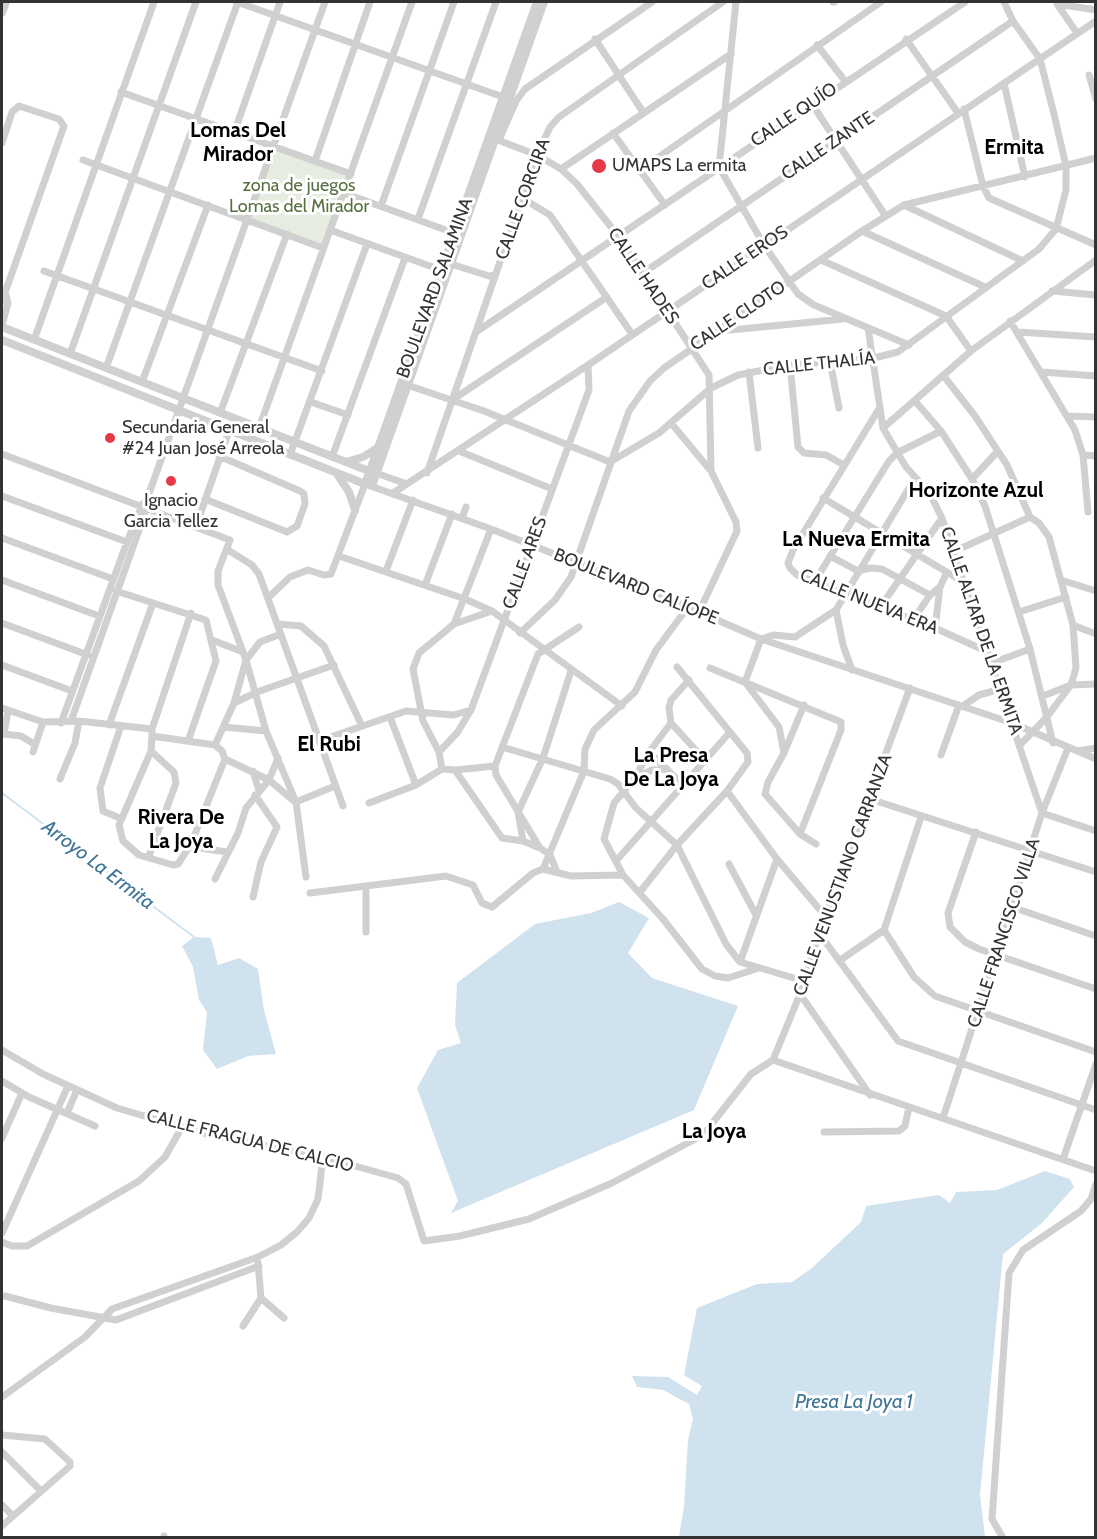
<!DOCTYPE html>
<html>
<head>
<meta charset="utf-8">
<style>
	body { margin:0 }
	#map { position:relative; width:1097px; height:1539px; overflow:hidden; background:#fff; font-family:Cabin,sans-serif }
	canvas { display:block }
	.frame { position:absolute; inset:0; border:3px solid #333; pointer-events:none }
</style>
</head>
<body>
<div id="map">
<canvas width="1097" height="1539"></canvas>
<div class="frame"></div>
</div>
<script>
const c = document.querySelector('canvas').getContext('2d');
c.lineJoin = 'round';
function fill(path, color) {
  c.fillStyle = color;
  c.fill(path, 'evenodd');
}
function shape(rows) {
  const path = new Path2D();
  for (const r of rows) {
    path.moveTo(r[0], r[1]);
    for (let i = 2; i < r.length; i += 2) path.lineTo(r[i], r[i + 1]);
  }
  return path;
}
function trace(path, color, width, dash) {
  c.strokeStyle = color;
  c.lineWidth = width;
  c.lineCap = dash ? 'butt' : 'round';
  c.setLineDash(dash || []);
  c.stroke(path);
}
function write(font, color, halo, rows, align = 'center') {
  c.font = font + ' Cabin,sans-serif';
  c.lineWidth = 6;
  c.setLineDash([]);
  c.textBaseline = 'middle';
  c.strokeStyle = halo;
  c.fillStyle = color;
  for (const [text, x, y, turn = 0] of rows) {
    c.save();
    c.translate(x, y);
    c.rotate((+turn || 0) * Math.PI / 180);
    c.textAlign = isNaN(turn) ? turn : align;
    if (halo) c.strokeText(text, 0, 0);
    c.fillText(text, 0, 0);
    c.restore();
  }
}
const green = shape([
	[272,145,352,173,325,247,247,219]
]);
const water = shape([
	[619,902,649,918,628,953,652,978,738,1006,694,1110,451,1213,458,1201,417,1088,438,1050,461,1043,455,1025,457,983,535,924,591,913],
	[194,937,211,938,218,965,239,958,258,969,264,1010,276,1054,248,1056,217,1069,203,1050,207,1012,199,1000,193,967,182,946],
	[1045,1171,1070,1179,1074,1187,1042,1223,1003,1254,980,1495,985,1537,679,1537,684,1506,688,1440,693,1419,689,1404,663,1390,637,1387,632,1376,668,1377,697,1395,702,1386,684,1375,697,1308,757,1284,792,1282,812,1268,861,1222,866,1206,939,1195,950,1203,956,1192,997,1190]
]);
const stream = shape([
	[2,793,194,937]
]);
const minor = shape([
	[237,2,503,97],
	[736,2,719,167,764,245,798,294,814,305,909,345],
	[833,2,834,2],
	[1077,33,1057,4,1096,10],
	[595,39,643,112],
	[906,39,958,113],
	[817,45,845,81],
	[1089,75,1096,99],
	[1004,83,1025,177],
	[121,92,351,174],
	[812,104,885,215],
	[964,109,983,186,989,198,1096,245],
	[234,133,280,2],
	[613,133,665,205],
	[495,139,537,155,561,169,577,184,619,237,709,375,711,471,736,522,737,531,699,612],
	[499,140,516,101,525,89,652,2],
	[2,143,12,112,19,106,59,119,64,126,2,301],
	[83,160,323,248],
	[315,161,370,2],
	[561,169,731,54],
	[640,170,881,2],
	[344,193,454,233],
	[522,198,550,215,632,334],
	[904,205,1023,261],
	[381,206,454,2],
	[418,219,496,2],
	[330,230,441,270],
	[862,231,985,287],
	[821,260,946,316,971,351],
	[451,264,489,276,495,275],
	[44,271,322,371],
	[643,273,1013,21],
	[1052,291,1096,295],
	[1010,321,1075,430,1083,455,1088,512],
	[2,325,8,303,6,295],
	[868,328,883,428,906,467,929,492,942,518,1042,813,1096,831],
	[720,331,843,319],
	[476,332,965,2],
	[1018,332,1096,337],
	[34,340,154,2],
	[70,354,196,2],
	[830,361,839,408],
	[790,365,798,447,804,453,826,455,844,465],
	[106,368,238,2],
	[749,372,758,448],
	[1042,372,1096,376],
	[943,375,975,416,1007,465,1030,517,1039,523,1049,537,1073,625,1076,668,1071,685,1046,718,1020,745],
	[142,382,208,205],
	[407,385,484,411,610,462,659,433,711,388,738,375,790,365,874,358,898,352,1039,249,1056,229,1066,190,1066,166,1054,114,1040,59,1013,21,1004,2],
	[452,400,607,297],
	[915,401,941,431,972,479,985,506,1030,649,1053,743],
	[311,402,348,415],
	[880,407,793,550,788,563,790,568,797,575,935,628,988,652],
	[220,413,287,234],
	[1068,416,1096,417],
	[671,423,711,471],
	[259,428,412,2],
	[883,428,971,351,1096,260],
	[459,451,552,489],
	[2,454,230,540,218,571,218,585,246,660,266,731,296,802,306,877],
	[290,455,367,244],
	[1083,455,1096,456],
	[332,457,405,258],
	[373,472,407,484],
	[427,473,537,155,550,127,559,117,723,2],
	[972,479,997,452],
	[393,493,588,365,1096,21],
	[2,496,127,542],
	[823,498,965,583],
	[205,499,287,532,297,526,305,504,304,494,300,491,219,456],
	[200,515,229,431],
	[462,518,466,507],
	[2,538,113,579],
	[228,550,252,565,259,574,343,806],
	[955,551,1030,517],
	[339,556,465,599,492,611,622,706],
	[830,556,858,571,870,568,882,569,930,595],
	[386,571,413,500],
	[2,580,99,616],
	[1061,580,1096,591],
	[815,581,889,461,897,453,941,431],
	[425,585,452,514],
	[116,591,206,620,216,661,188,741],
	[269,597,290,577,308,570,324,575,331,574,365,484,491,529,678,603,761,639,1012,723,1096,759],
	[881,606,942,518],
	[836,610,843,645,852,670],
	[492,611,454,624,419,653,413,669,423,721,439,752,442,769,455,770,502,838,523,841],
	[1019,612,1066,597],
	[913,620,930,595,940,587,947,572],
	[2,623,88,655],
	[278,624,301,626,324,646,362,726],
	[454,624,491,529],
	[1073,625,1096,634],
	[935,628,940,587],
	[520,633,555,600,571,577,629,411,650,381,664,368,862,231,904,205,1096,158],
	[212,640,243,652],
	[992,663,1030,649],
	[2,665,72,691],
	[710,668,841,722,841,730,800,834],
	[689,680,671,700,669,708,671,723,649,752,634,779,614,803,604,839,623,875,663,919,702,969,715,976,728,978,756,969],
	[1043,696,1071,685,1096,684],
	[234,703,257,692,334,665],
	[804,705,784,753,768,782,765,794,800,834,816,844],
	[963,706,979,695,1001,689],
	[2,708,43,722,79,721,152,729,152,736,215,745,222,751,225,759,269,780,294,801],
	[8,711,4,734,21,736,34,744],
	[390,717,416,785],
	[71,721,148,505],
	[61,723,127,542,142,505,147,499,325,2],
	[671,723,704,759],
	[109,725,153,603],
	[121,726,100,788,103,811,122,819],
	[224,727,266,731],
	[152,729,191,613],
	[152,736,151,751,119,825,123,841,139,855,173,865,178,864,191,844,225,759],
	[319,741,406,711,454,715,471,710],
	[215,745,234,703,246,660,260,642,281,634],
	[502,747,610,779,618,784,636,808,677,845,726,944,740,962,804,981],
	[1077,751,1096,748],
	[33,752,43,722],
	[439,752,457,733,471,710,589,390,588,365],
	[649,752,682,784],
	[784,753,779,727,745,682,761,639,773,635,795,637,836,610,915,478],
	[941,755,959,705],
	[455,770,495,766],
	[253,771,259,791],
	[635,778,652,770,667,769],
	[60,779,75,743,79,721],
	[727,791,777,859,826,917],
	[870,799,1096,872],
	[296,802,335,786],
	[369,803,416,785,442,769],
	[976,832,948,913,950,927,965,942,979,949,1096,989],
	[191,844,200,848,227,852],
	[540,848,523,841,518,812,543,758,571,671],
	[149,856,176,783,174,772,151,751],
	[616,861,730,732],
	[729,864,756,915],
	[543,869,571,876,623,875],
	[557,872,550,855,540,848,496,775,495,766,538,654,579,627],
	[215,879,238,833,246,808,269,780,278,758],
	[640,892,677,845,727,791,748,762,747,753,677,667],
	[310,893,446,876,473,885,482,903,492,907,533,873,543,869,584,771,585,749,594,730,635,692,656,650,688,607],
	[253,897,261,862,277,827,255,795],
	[1012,907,1096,936],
	[884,930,914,977,935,996,1096,1052],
	[884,930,921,817],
	[366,932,366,888],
	[819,933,898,1041,1096,1110],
	[839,961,884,930],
	[740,962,777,859],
	[800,994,870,1095],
	[2,1050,43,1074,117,1108,202,1133,323,1157,398,1178,406,1184,424,1241,460,1236,529,1219,612,1183,703,1135,751,1074,773,1060],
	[773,1060,800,994,819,933,910,688],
	[773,1060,1096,1171],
	[2,1081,29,1097,95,1126],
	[67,1113,77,1090],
	[943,1118,1042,813,1068,748],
	[824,1132,899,1131,905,1126,909,1107],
	[2,1138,22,1093],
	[1063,1159,1096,1064],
	[2,1233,68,1086],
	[2,1242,12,1246,27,1246,139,1181,165,1157,182,1127],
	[258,1263,261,1298,284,1318],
	[5,1296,51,1308,116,1320,259,1266],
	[243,1326,261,1298],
	[2,1397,85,1337,112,1309,258,1257,281,1245,297,1232,309,1218,318,1199,323,1157],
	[2,1435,45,1439,70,1462,70,1466,2,1526],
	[2,1452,41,1491],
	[2,1505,13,1516],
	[164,1538,164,1536],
	[1003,1538,992,1519,1009,1273,1023,1250,1081,1211,1091,1199,1096,1184]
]);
const tertiary = shape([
	[2,13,6,2],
	[2,327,369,471],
	[2,340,365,484,537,2],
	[346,462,363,457,377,448],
	[337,474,349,492,355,510],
	[372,486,544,2]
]);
const markers = [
	[599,166,8,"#e63946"],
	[110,438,6,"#e63946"],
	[171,481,6,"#e63946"]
];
const streetNames = [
	["CALLE QUÍO",794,115,-34],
	["CALLE ZANTE",828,146,-34],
	["CALLE CORCIRA",523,199,-70],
	["CALLE EROS",745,258,-34],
	["CALLE HADES",643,276,56],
	["BOULEVARD SALAMINA",435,288,-70],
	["CALLE CLOTO",738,316,-34],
	["CALLE THALÍA",819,364,-6],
	["CALLE ARES",525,563,-70],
	["BOULEVARD CALÍOPE",636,587,22],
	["CALLE NUEVA ERA",869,602,22],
	["CALLE ALTAR DE LA ERMITA",981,631,71],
	["CALLE VENUSTIANO CARRANZA",843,875,-70],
	["CALLE FRANCISCO VILLA",1004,933,-72],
	["CALLE FRAGUA DE CALCIO",250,1141,14]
];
const poiNames = [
	["UMAPS La ermita",612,166],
	["Secundaria General",122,428],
	["#24 Juan José Arreola",122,449],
	["Ignacio",171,501,"center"],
	["Garcia Tellez",171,522,"center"]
];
const parkNames = [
	["zona de juegos",299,186],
	["Lomas del Mirador",299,207]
];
const waterNames = [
	["Arroyo La Ermita",98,865,37],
	["Presa La Joya 1",854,1402]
];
const quarterNames = [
	["Lomas Del",238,131],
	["Mirador",238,155],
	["Ermita",1014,148],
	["Horizonte Azul",976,491],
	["La Nueva Ermita",856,540],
	["El Rubi",329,745],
	["La Presa",671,756],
	["De La Joya",671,780],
	["Rivera De",181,818],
	["La Joya",181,842],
	["La Joya",714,1132]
];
fill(green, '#e6ecdf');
fill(water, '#cfe2ee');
trace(stream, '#cfe2ee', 2);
trace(minor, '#d0d0d0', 7);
trace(tertiary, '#d0d0d0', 8);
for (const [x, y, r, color] of markers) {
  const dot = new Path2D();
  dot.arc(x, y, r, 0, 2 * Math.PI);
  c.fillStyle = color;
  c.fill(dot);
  trace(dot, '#fff', 2);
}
write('18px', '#333', '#fff', streetNames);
write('18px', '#333', '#fff', poiNames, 'left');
write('18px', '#56703f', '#fff', parkNames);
write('italic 20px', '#3f7597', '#fff', waterNames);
write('bold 21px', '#000', '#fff', quarterNames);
</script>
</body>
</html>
